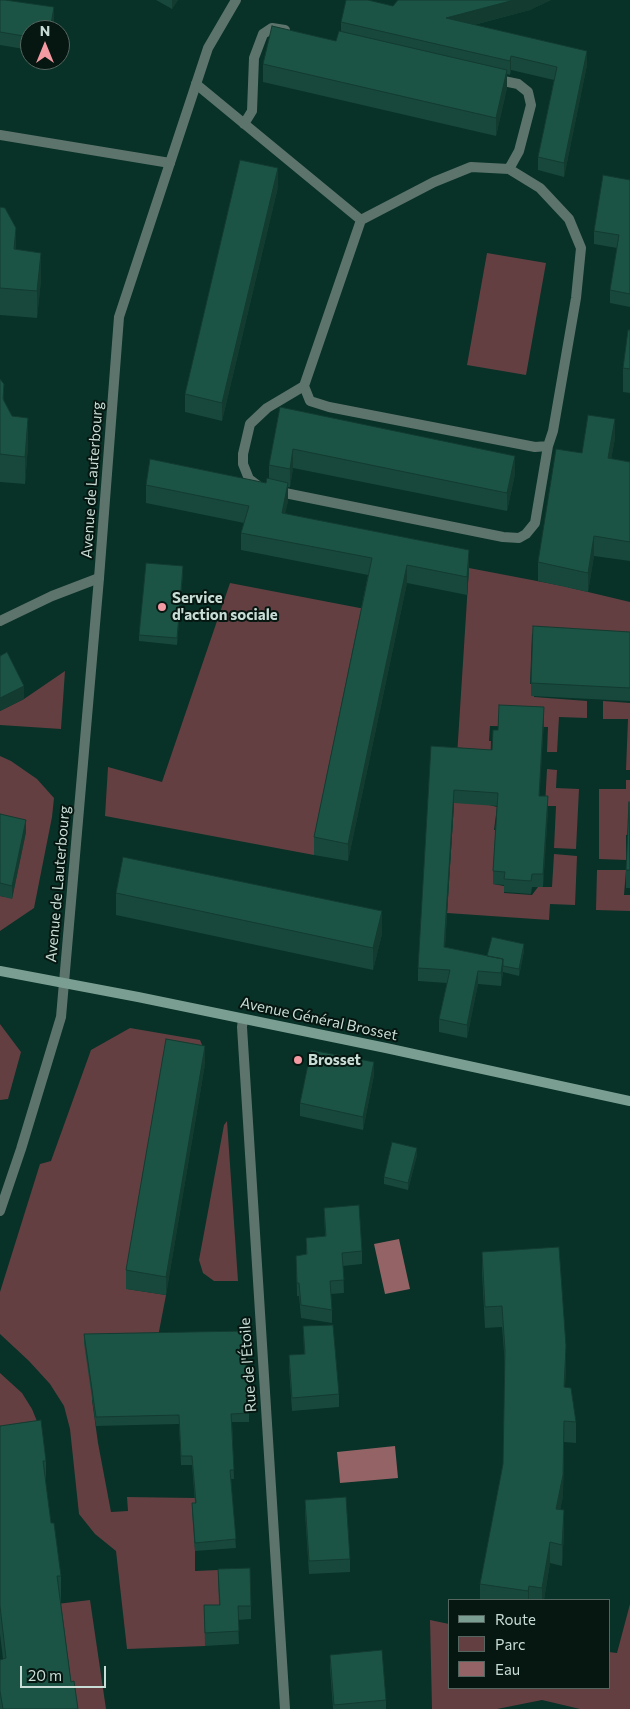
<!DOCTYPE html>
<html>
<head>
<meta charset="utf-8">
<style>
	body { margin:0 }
	#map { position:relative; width:630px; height:1709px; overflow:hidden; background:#083127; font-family:Commissioner,sans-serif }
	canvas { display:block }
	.legend { position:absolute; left:448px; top:1599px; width:162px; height:90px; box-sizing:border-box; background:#061611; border:1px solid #54665f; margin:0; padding:6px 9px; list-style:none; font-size:15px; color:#c8ddd5 }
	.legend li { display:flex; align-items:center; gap:10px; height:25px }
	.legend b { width:25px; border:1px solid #54665f }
	.north { position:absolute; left:20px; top:20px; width:50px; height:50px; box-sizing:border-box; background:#061611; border:1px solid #54665f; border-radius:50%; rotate:0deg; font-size:14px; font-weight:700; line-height:20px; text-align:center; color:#c8ddd5 }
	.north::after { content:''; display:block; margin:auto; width:18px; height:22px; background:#f49aa2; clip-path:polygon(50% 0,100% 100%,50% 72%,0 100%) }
	.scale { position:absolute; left:20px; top:1666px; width:86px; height:22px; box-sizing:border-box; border:2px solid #c8ddd5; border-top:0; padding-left:6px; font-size:15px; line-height:18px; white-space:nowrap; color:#c8ddd5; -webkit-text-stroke:4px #061611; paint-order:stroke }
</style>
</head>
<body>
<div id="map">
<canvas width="630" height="1709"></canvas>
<ul class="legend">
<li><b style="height:6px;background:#7a9e92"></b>Route</li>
<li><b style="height:14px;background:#633f42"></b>Parc</li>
<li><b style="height:14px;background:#946366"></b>Eau</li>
</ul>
<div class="north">N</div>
<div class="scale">20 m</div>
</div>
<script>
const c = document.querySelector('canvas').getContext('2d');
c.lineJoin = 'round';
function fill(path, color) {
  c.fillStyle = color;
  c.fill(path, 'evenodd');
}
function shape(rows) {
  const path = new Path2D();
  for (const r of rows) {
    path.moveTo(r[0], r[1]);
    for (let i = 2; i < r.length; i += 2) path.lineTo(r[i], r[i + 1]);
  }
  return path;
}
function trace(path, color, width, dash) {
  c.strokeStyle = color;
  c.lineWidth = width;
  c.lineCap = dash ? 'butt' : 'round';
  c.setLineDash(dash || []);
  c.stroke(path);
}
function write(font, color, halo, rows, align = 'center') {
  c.font = font + ' Commissioner,sans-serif';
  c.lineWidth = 4;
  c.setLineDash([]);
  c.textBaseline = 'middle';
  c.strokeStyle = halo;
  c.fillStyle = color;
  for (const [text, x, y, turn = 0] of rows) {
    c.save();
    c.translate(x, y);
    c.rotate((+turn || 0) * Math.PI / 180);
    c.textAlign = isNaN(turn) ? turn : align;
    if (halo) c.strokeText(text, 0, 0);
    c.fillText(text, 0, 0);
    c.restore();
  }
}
const green = shape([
	[487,253,546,263,526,375,467,365],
	[469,568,563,586,630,602,630,644,587,635,532,634,530,684,534,684,534,697,587,701,587,718,559,717,557,752,547,752,548,727,490,726,489,741,491,741,489,805,497,807,494,830,499,830,496,833,493,884,504,886,504,893,532,895,538,887,552,887,554,854,577,856,575,905,550,904,549,920,447,913],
	[230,583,365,609,314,855,105,816,108,767,162,782],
	[65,671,61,729,0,725,0,711,24,699],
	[603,701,630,703,630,770,626,770,628,719,603,719],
	[0,756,11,761,37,779,54,798,52,817,34,908,0,931,0,896,12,898,0,827],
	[547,769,557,770,556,788,579,789,576,849,554,848,556,806,545,806],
	[626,780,630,780,630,820,628,820,628,833,630,834,626,835,626,860,599,859,599,789,626,789],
	[597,870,626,870,624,895,630,895,630,911,596,910],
	[0,1024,21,1052,8,1099,0,1100],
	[130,1028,200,1040,205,1052,203,1063,205,1064,167,1057,127,1289,166,1295,157,1342,92,1400,98,1443,111,1512,128,1511,127,1497,195,1498,196,1512,193,1512,195,1551,195,1571,218,1570,220,1618,205,1646,127,1649,116,1551,95,1534,79,1514,70,1429,64,1406,50,1384,29,1361,0,1334,0,1292,40,1164,51,1161,91,1050],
	[227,1121,238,1281,214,1281,203,1273,199,1260,224,1125],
	[0,1373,22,1393,32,1409,41,1431,0,1453],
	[90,1600,106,1709,74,1709,57,1604],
	[630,1604,630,1709,580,1709,542,1700,497,1709,432,1709,430,1620,449,1624,449,1688,609,1688,609,1652,617,1653]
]);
const water = shape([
	[399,1239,410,1289,385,1294,374,1244],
	[395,1446,398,1478,340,1483,337,1452]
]);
const lane = shape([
	[494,79,518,84,528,92,531,105,519,151,509,169],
	[196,84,361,220,434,182,471,167,509,169,540,188,569,219,581,248,576,298,553,431,548,446,535,447,329,407,310,401,304,386,361,220],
	[244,124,252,111,254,58,263,34,272,28,285,30],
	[0,135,170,163],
	[261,488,249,479,243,464,243,454,250,424,267,408,304,386],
	[275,491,503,537,519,538,526,534,535,523,548,446],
	[0,621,52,596,99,578]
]);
const street = shape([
	[243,1019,242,1027,285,1709],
	[0,1211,21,1149,61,1017,99,578,119,317,208,48,236,0]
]);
const secondary = shape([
	[0,971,138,997,386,1048,630,1101]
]);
const wall = shape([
	[0,0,54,20,52,30,30,30,30,50,0,45],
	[156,0,178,0,172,9],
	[398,0,551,0,530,10,474,25,587,65,564,177,538,170,538,157,554,80,511,70,510,75,507,74,507,88,496,136,263,82,263,64,336,41,341,32,341,22,393,6],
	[630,180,630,307,610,303,610,290,617,248,594,244,594,231],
	[278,187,222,421,185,412,185,394],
	[0,207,16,249,41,280,37,318,0,315],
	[630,330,630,393,623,392,623,368],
	[0,379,4,401,28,445,25,484,0,482],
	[280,407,515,474,507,511,293,468,290,487,288,487,288,501,285,513,469,568,467,595,407,583,348,861,314,855,314,837,368,575,241,550,241,533,244,523,146,503,146,485,266,483,269,479,269,465],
	[615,438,611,459,630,462,630,561,594,556,588,592,538,581,538,562,582,453],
	[183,573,177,645,139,641,139,635],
	[630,632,630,701,531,696,531,683],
	[544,720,539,796,548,810,543,887,532,887,531,894,504,892,504,885,493,884,493,871,497,806,454,803,445,947,487,956,524,951,519,976,503,972,501,986,478,984,467,1038,439,1032,439,1019,447,983,418,981,418,968,431,746,492,750],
	[630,802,630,888,626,888,626,870],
	[0,814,26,832,12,899,0,896],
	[116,893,382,934,373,970,116,915],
	[205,1064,166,1295,126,1289,126,1270],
	[374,1075,363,1130,300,1116,300,1103],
	[417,1155,408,1190,384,1184,384,1177],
	[324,1208,362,1251,362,1264,343,1266,344,1293,331,1294,332,1310,332,1323,301,1318,299,1296,297,1296,296,1256,306,1254,306,1238,325,1236],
	[482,1252,566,1367,565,1387,576,1422,576,1443,564,1442,563,1496,560,1510,564,1531,562,1566,550,1563,544,1600,480,1600,480,1584,503,1464,505,1365,502,1327,485,1328,482,1273],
	[303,1326,339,1394,339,1407,292,1411,289,1368,289,1355,304,1354],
	[84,1334,249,1413,249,1422,232,1422,234,1479,231,1479,236,1548,195,1551,192,1512,192,1503,195,1503,192,1465,181,1465,179,1424,96,1426,84,1343],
	[0,1426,46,1461,46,1487,51,1523,61,1576,61,1603,71,1682,78,1709,0,1709,0,1660,3,1659,0,1634],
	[305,1500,350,1559,350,1572,309,1574,305,1513],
	[218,1569,251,1606,251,1619,238,1620,239,1644,205,1646,204,1605,219,1605],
	[330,1655,386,1700,386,1709,333,1709,330,1668]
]);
const shadedWall = shape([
	[172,0,178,0,172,9],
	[514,0,551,0,530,10,446,32,446,18],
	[54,7,54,20,52,30,50,30],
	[587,51,587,65,564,177,564,163],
	[511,56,511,70,510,75,510,61],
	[507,70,507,88,496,136,496,118],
	[278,168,278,187,222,421,222,403],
	[16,228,16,255,14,249],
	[41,253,41,280,37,318,37,291],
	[28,418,28,445,25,484,25,457],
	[615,419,615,438,608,478,608,458],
	[293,449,293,468,290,487,290,469],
	[515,456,515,474,507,511,507,493],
	[288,483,288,501,282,530,282,513],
	[594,536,594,556,588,592,588,573],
	[469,550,469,568,467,595,467,577],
	[407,565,407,583,348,861,348,844],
	[183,566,183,573,177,645,177,638],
	[24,686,24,699,0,711,0,698],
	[544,707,544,720,539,810,539,796],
	[454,790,454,803,444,960,444,947],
	[548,796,548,810,543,887,543,874],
	[26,820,26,832,12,899,12,886],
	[382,911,382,934,373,970,373,948],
	[524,944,524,951,519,976,519,969],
	[503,959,503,972,501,986,501,973],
	[478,971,478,984,467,1038,467,1025],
	[205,1046,205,1064,166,1295,166,1277],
	[374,1062,374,1075,363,1130,363,1117],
	[417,1148,417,1155,408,1190,408,1183],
	[566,1346,566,1367,564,1408,564,1387],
	[564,1421,563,1496,556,1530,556,1509],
	[564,1510,564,1531,562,1566,562,1545],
	[550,1542,550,1563,544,1600,542,1600,542,1588],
	[529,1586,529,1600,528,1600,528,1591]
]);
const building = shape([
	[0,0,5,0,54,7,50,30,30,30,30,37,0,32,0,0],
	[346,0,368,0,393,6,398,0,514,0,446,18,587,51,564,163,538,157,557,67,511,56,510,61,341,22,346,0],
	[272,26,336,41,339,31,507,70,496,118,263,64,272,26],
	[240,160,278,168,222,403,185,394,240,160],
	[603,175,630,180,630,294,610,290,619,235,594,231,603,175],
	[0,207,5,208,16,228,14,249,41,253,37,291,0,288,0,207],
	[628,330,630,330,630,369,623,368,628,330],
	[0,379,4,384,3,399,12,416,28,418,25,457,0,454,0,379],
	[280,407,515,456,507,493,293,449,290,469,269,465,280,407],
	[588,415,615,419,608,458,630,462,630,542,594,536,588,573,538,562,556,449,582,453,588,415],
	[150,459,266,483,267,478,288,483,282,513,469,550,467,577,407,565,348,844,314,837,372,558,241,533,249,506,146,485,150,459],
	[146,563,183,566,177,638,139,635,146,563],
	[533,626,630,632,630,688,531,683,533,626],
	[7,652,24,686,0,698,0,656,7,652],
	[499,705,544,707,539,796,548,796,543,874,532,874,531,881,504,879,505,872,493,871,498,793,454,790,444,947,503,959,501,973,478,971,467,1025,439,1019,450,970,418,968,431,746,492,750,493,730,498,730,499,705],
	[629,802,630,870,626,870,629,802],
	[0,814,26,820,12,886,0,883,0,814],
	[123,857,382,911,373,948,116,893,123,857],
	[492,937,524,944,519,969,503,966,503,959,487,956,492,937],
	[166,1039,205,1046,166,1277,126,1270,166,1039],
	[311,1050,374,1062,363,1117,300,1103,311,1050],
	[392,1142,417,1148,408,1183,384,1177,392,1142],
	[359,1205,362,1251,342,1253,344,1280,330,1281,332,1310,301,1305,299,1283,297,1283,296,1256,307,1254,306,1238,326,1236,324,1208,359,1205],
	[559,1247,566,1346,564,1387,571,1388,576,1422,564,1421,563,1475,556,1509,564,1510,562,1545,550,1542,542,1588,529,1586,528,1591,480,1584,503,1464,505,1350,502,1306,485,1307,482,1252,559,1247],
	[333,1325,339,1394,292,1398,289,1355,305,1354,303,1326,333,1325],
	[244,1331,249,1413,231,1414,234,1470,230,1470,236,1539,195,1543,192,1503,196,1503,192,1456,181,1456,179,1415,96,1417,84,1334,244,1331],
	[41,1420,46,1461,43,1461,51,1523,54,1523,61,1576,57,1576,71,1682,74,1681,78,1709,3,1709,0,1691,0,1660,6,1658,0,1606,0,1426,41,1420],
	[346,1497,350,1559,309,1561,305,1500,346,1497],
	[250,1568,251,1606,238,1606,239,1631,205,1633,204,1605,220,1605,218,1569,250,1568],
	[382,1650,386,1700,334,1705,330,1655,382,1650]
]);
const markers = [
	[162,607,5,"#f49aa2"],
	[298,1060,5,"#f49aa2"]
];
const streetNames = [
	["Avenue de Lauterbourg",92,480,-86],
	["Avenue de Lauterbourg",58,884,-85],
	["Avenue Général Brosset",319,1019,12],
	["Rue de l'Étoile",248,1365,-94]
];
const poiNames = [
	["Service",172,598],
	["d'action sociale",172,615],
	["Brosset",308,1060]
];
fill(green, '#633f42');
fill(water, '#946366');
trace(lane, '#5d746c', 10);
trace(street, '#5d746c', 10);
trace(secondary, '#7a9e92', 10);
fill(wall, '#17483b');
fill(shadedWall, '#133b30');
fill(building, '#1b5445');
trace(building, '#133b30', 1);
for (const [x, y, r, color] of markers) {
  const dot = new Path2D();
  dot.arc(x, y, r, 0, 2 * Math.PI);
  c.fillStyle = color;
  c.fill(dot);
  trace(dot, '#061611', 2);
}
write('15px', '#c8ddd5', '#061611', streetNames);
write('bold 15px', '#c8ddd5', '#061611', poiNames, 'left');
</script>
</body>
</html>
